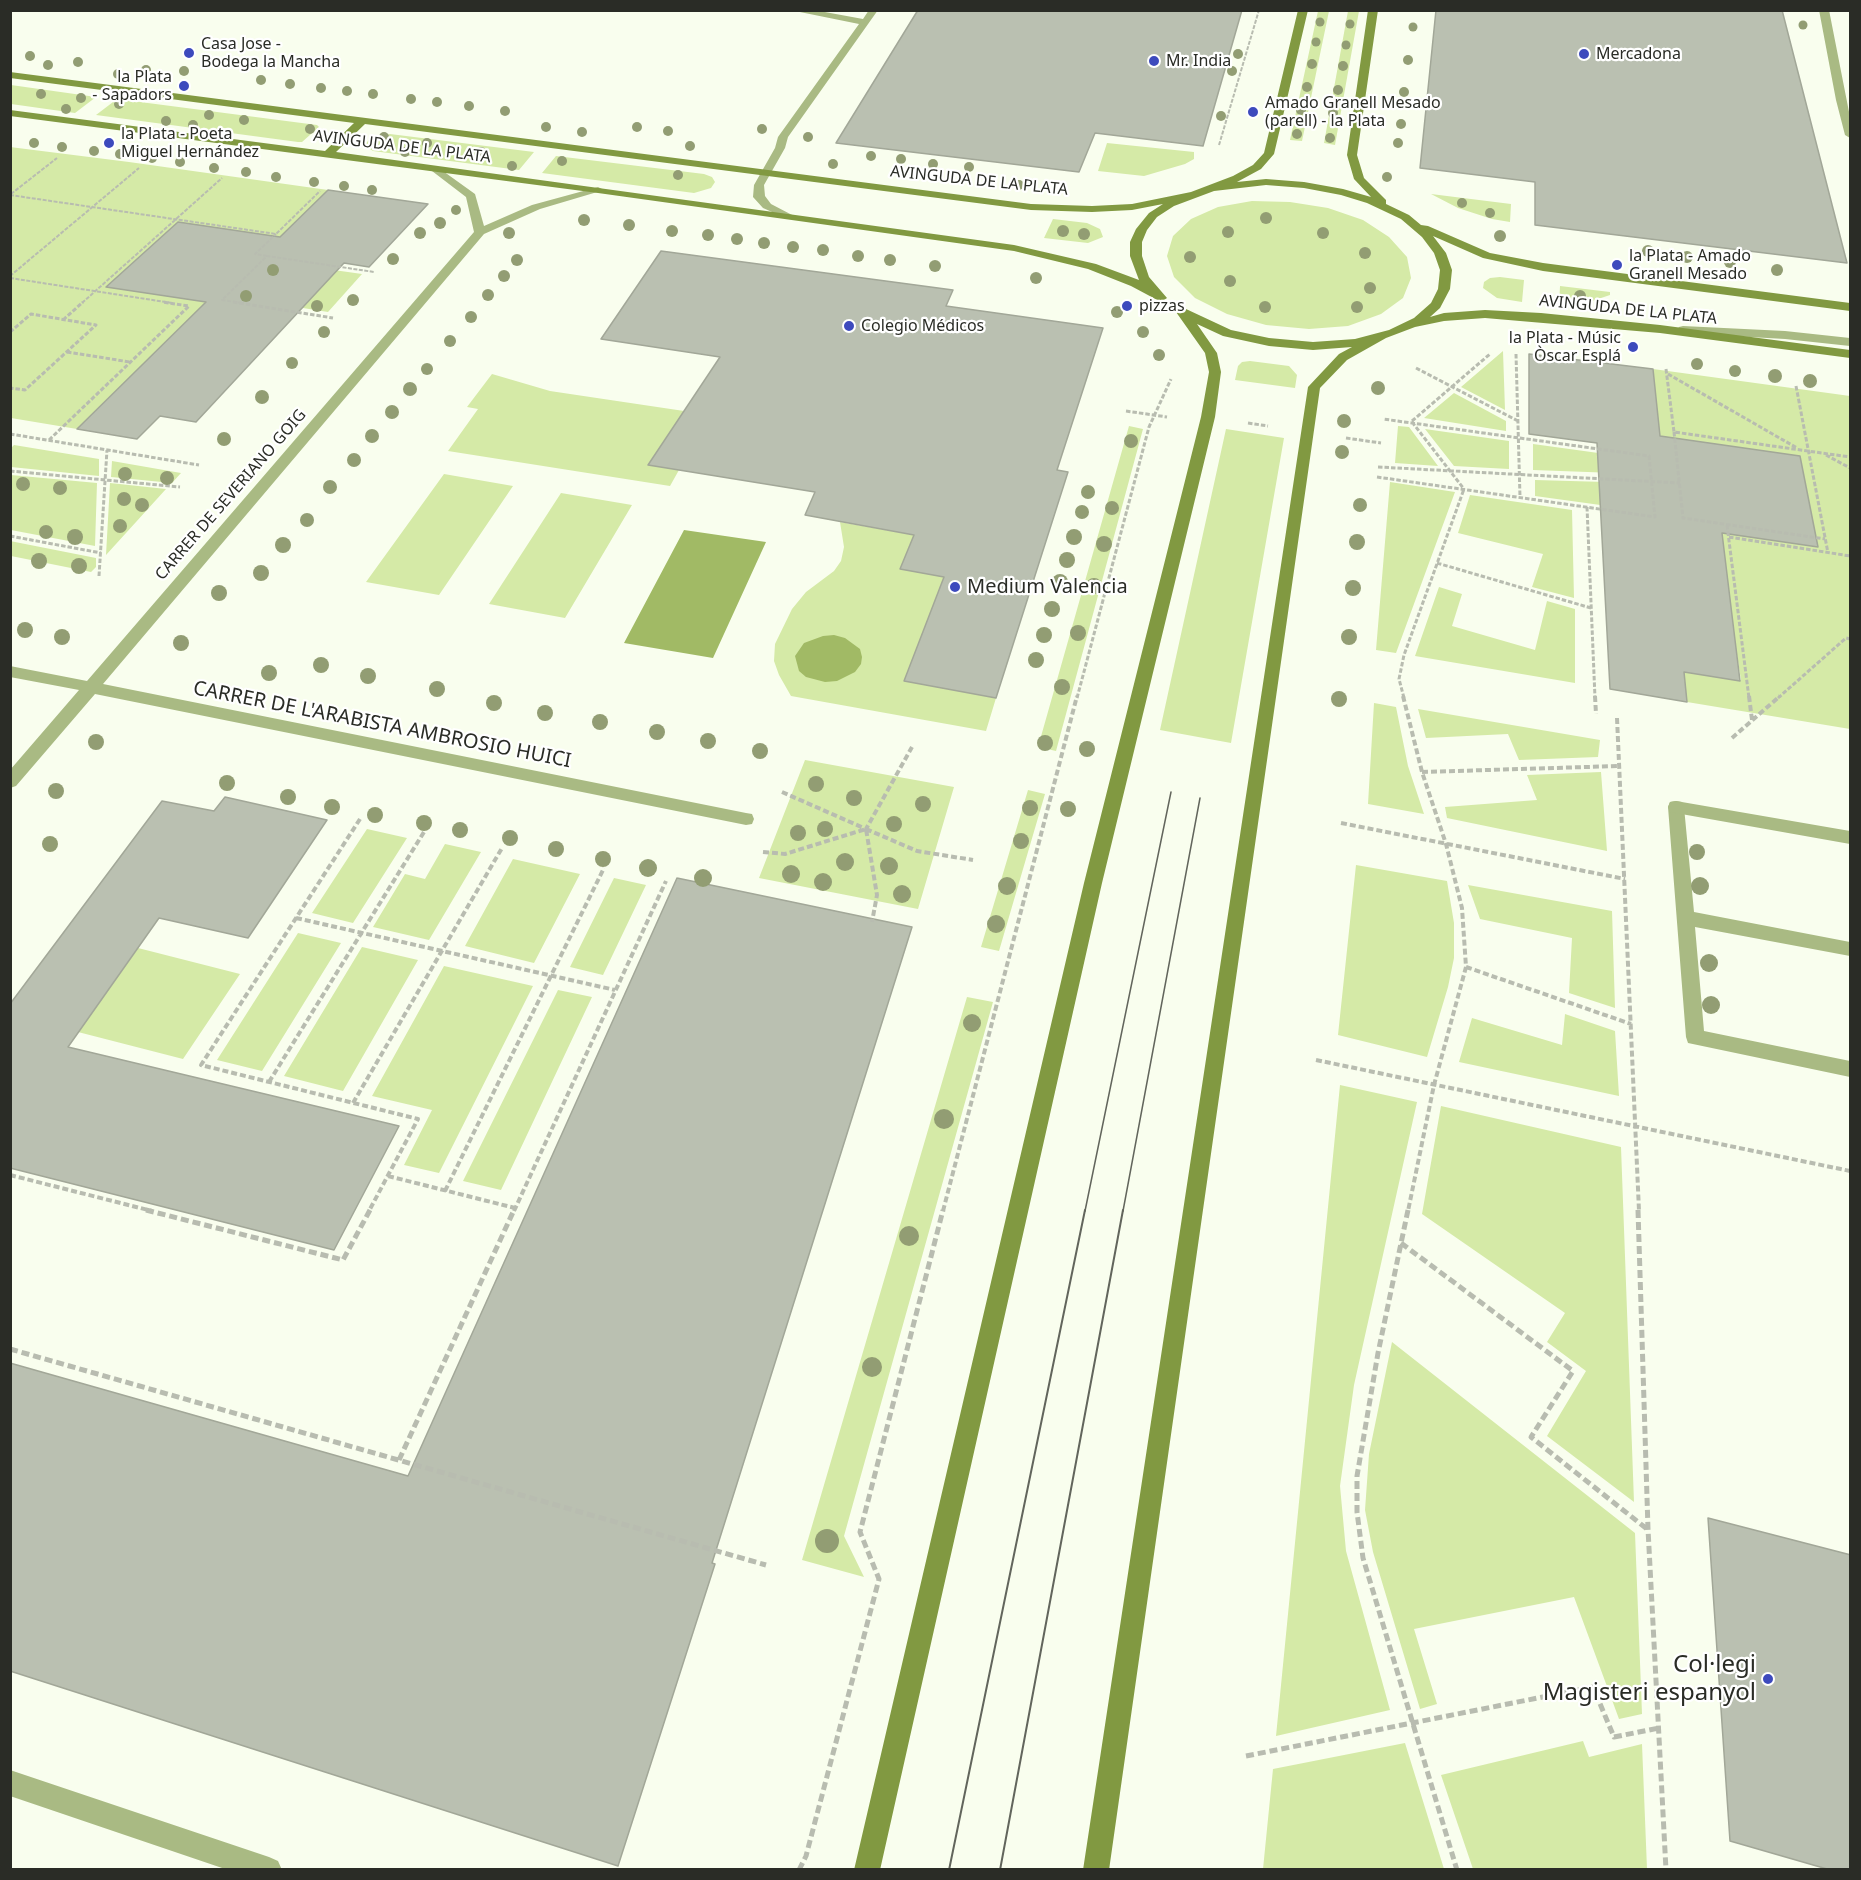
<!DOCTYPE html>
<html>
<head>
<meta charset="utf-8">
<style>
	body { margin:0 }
	#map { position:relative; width:1861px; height:1880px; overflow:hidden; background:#f9feee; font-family:"Noto Sans",sans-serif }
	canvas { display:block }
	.frame { position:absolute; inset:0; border:12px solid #2a2c26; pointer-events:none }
</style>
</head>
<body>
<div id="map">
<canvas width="1861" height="1880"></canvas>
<div class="frame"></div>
</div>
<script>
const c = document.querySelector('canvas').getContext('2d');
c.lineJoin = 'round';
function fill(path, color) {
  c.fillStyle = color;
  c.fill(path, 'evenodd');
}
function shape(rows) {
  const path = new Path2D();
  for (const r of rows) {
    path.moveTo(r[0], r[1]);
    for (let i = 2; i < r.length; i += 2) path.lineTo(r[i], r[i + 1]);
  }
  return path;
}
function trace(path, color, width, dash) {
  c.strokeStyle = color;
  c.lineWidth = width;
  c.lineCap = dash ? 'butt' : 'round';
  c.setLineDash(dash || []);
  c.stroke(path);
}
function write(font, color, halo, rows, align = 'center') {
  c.font = font + ' "Noto Sans",sans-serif';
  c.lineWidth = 4.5;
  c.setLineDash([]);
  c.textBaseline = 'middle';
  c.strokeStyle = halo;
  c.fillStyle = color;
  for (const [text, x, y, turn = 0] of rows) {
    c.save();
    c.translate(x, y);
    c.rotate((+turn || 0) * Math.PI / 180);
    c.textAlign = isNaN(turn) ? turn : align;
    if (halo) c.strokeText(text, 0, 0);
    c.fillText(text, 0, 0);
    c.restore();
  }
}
const green = shape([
	[1318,11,1329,11,1302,141,1290,140],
	[1348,11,1359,11,1335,145,1324,143],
	[11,85,96,97,75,113,11,104],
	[117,99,317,125,319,127,302,142,298,142,96,115],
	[390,134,534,152,519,170,373,151,367,147,366,143,371,138],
	[1107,143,1194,152,1194,159,1185,164,1144,176,1098,171],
	[10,147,129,162,328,190,280,237,178,222,107,286,206,302,77,429,11,418],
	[556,156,704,174,712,177,715,182,711,188,694,193,542,173],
	[1431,194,1511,204,1510,222,1492,219,1458,208],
	[1252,201,1290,202,1328,208,1363,220,1389,237,1407,257,1411,278,1403,298,1381,314,1348,326,1309,329,1266,325,1227,314,1195,298,1174,277,1167,256,1173,236,1191,219,1218,207],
	[1053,219,1087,223,1100,229,1103,237,1088,243,1044,238],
	[270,261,362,274,328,312,234,297],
	[1500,277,1524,280,1522,302,1497,298,1483,288,1484,282,1490,278],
	[1560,286,1610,292,1610,295,1577,306,1559,306],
	[1503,351,1505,410,1461,387],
	[1250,361,1289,366,1297,375,1295,388,1235,380,1238,366,1242,362],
	[1653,369,1850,396,1850,729,1687,702,1683,668,1710,676,1741,680,1736,649,1710,645,1676,526,1818,547,1800,456,1660,436],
	[492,374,550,391,684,411,679,470,670,486,448,451,478,409,467,407],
	[1454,393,1506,421,1506,431,1424,418],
	[1129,426,1143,429,1056,751,1038,747],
	[1398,426,1409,427,1438,466,1395,463],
	[1226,429,1284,438,1231,743,1160,730],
	[1425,429,1509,441,1509,469,1454,466],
	[1533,444,1642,459,1642,474,1533,470],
	[14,445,99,459,99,476,11,467,11,448],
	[112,461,181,473,172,483,111,477],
	[444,474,513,486,439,595,366,582],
	[11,475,97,483,95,546,11,530],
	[1535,480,1641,483,1644,511,1535,496],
	[1390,482,1455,492,1396,653,1376,650],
	[110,483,166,489,106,555],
	[561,493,632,505,565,618,489,604],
	[1470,495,1572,510,1574,598,1532,587,1543,554,1458,533],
	[840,522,914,535,901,569,944,577,905,681,996,698,986,731,791,696,779,675,774,661,775,644,792,609,806,592,834,571,841,561,844,547],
	[10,541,96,558,96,567,91,572,11,556],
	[1439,587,1462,594,1452,626,1535,650,1547,601,1575,609,1575,683,1415,656],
	[1374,703,1396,707,1408,766,1424,814,1368,804],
	[1418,709,1600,740,1598,757,1519,760,1508,734,1426,738],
	[805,760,954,787,918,909,759,878],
	[1601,772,1607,851,1447,818,1445,807,1537,800,1527,775],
	[1028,790,1045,794,999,951,981,947],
	[367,829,407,838,353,923,312,913],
	[445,844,481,852,429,940,373,927,405,874,425,879],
	[513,859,580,874,534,963,465,946],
	[1356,865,1447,881,1454,923,1454,958,1448,987,1427,1057,1338,1035],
	[614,878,646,885,603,975,570,967],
	[1468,885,1612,911,1615,1008,1569,993,1572,938,1480,919],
	[298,933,341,943,262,1071,217,1060],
	[362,947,418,960,343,1091,284,1076],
	[138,948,240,974,183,1059,78,1032],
	[444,966,533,986,439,1173,404,1165,432,1110,372,1096],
	[558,990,592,997,501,1190,463,1181],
	[967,997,993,1002,844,1536,864,1577,802,1560],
	[1565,1014,1615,1031,1619,1096,1459,1062,1472,1018,1562,1045],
	[1340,1085,1417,1102,1354,1385,1340,1486,1346,1551,1390,1710,1276,1736],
	[1441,1106,1621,1147,1634,1502,1547,1436,1586,1371,1547,1342,1565,1313,1422,1214],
	[1392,1342,1635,1533,1642,1714,1619,1719,1574,1597,1414,1629,1437,1704,1420,1709,1373,1552,1365,1510,1369,1454],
	[1583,1741,1589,1757,1642,1744,1647,1869,1473,1869,1441,1775],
	[1405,1743,1444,1869,1263,1869,1273,1769]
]);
const water = shape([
	[684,530,766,542,713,658,624,643],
	[834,635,845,638,860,649,862,657,861,664,855,672,837,681,825,682,806,677,799,671,795,656,804,643,823,636]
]);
const building = shape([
	[918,10,1242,10,1203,146,1095,133,1079,172,836,143,918,10],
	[1436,10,1782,10,1847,263,1535,225,1535,182,1420,168,1436,10],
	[328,190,428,204,369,267,344,263,196,422,160,416,137,439,77,429,206,302,106,287,178,222,280,237,328,190],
	[661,251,953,290,946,306,1103,328,1057,470,1068,472,996,698,904,681,944,577,900,569,914,535,805,515,815,492,648,465,720,357,601,339,661,251],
	[1529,354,1653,369,1660,436,1800,456,1818,547,1722,533,1740,681,1684,672,1687,702,1610,689,1597,443,1529,434,1529,354],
	[225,797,327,820,248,938,159,918,68,1047,399,1126,334,1250,10,1168,10,1004,162,801,214,811,225,797],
	[677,878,912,927,712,1563,715,1564,618,1866,10,1671,10,1363,408,1476,677,878],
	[1708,1518,1851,1555,1851,1869,1827,1869,1730,1841,1708,1518]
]);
const pathFar3 = shape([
	[1219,145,1259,10],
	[11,194,57,158],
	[10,195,276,234,320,191],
	[267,256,255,254,276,234],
	[10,276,139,168],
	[10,278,172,303],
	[82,303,222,178],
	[242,303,222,300,267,256,374,272]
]);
const pathFar2 = shape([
	[233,302,333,318],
	[63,320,83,302],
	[10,332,31,314,96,325,25,390,10,388],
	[67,352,130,362],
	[1516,354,1520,497],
	[1416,368,1518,421],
	[1666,369,1674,432,1850,457],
	[1668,374,1797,448],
	[1796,386,1828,553],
	[1126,411,1167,417],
	[1412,421,1490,354],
	[1412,422,1464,489],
	[1248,423,1268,426],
	[1674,432,1683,518,1825,539],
	[10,434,199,465],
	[1346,438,1381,443],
	[49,440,189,306,162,302],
	[1826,455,1850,468],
	[1378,467,1680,483],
	[10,471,180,487],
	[1377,477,1655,517,1649,456,1383,419],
	[1587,507,1595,698],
	[1727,525,1749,698],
	[10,536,101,553],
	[1729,537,1850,556],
	[1437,563,1591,608],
	[99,576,107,450],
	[1077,698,1149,427,1171,379],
	[1404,698,1399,679,1404,655,1464,489],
	[1778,698,1846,638,1850,639]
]);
const pathFar1 = shape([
	[1403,696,1422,772,1446,844,1462,908,1466,967,1434,1085,1408,1211],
	[1595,696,1596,714],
	[1749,696,1752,720],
	[1617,718,1639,1211],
	[1732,738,1780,696],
	[1422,772,1619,766],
	[782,792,866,829,912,747],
	[360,819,201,1065,418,1119,369,1211],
	[1341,823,1625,879],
	[866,829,917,851,973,860],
	[763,852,785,854,866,829,877,895,872,922],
	[296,918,615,990],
	[1466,967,1631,1024],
	[1316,1060,1850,1171],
	[269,1082,424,832],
	[353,1103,502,848],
	[10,1175,152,1211],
	[388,1176,515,1208],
	[445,1191,604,868],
	[514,1211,666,881],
	[943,1211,1077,696]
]);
const path = shape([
	[146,1210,343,1260,370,1210],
	[1408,1210,1378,1353,1357,1476,1357,1512,1363,1558,1457,1870],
	[1638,1210,1648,1529,1666,1870],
	[1401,1243,1573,1371,1531,1437,1647,1529],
	[10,1349,766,1565],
	[399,1460,514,1210],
	[1246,1756,1593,1687,1614,1737,1659,1728],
	[799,1870,806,1856,879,1579,860,1532,943,1210]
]);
const service = shape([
	[1676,801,1682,802,1684,807,1694,912,1850,942,1850,956,1695,927,1704,1031,1850,1061,1850,1077,1688,1043,1686,1037,1668,807,1670,802,1676,801]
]);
const minor = shape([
	[790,10,814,10,863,19,869,10,878,10,788,137,785,148,764,185,765,196,771,204,794,216,788,219,763,208,753,197,754,185,775,148,778,137,859,24,790,10],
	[1819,10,1829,10,1850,117,1850,138,1845,135,1836,100,1819,10],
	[436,166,475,194,484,226,532,205,598,187,604,190,540,209,484,234,103,684,746,813,752,814,754,819,752,824,746,825,95,694,16,786,10,788,10,770,79,690,10,677,10,666,87,681,474,232,466,197,432,171,432,167,436,166],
	[1683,326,1785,331,1850,338,1850,346,1785,339,1679,333,1677,330,1679,327,1683,326],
	[1676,801,1850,831,1850,844,1670,812,1668,807,1670,802,1676,801],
	[10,1770,269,1857,278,1861,282,1870,228,1870,10,1796,10,1770]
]);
const secondary = shape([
	[1298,10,1308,10,1274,154,1261,169,1237,182,1266,179,1304,182,1343,189,1371,197,1354,179,1347,155,1368,10,1378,10,1357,155,1364,178,1386,200,1386,204,1409,215,1421,225,1428,226,1490,253,1543,263,1850,303,1850,311,1543,271,1483,258,1433,236,1446,253,1452,270,1450,289,1440,308,1430,317,1444,313,1485,310,1541,313,1660,325,1850,350,1850,358,1660,333,1485,318,1444,321,1415,327,1386,338,1347,360,1320,388,1109,1870,1083,1870,1308,387,1339,354,1352,347,1313,350,1269,346,1223,336,1197,324,1217,353,1221,372,1215,417,1102,883,880,1870,854,1870,1084,883,1201,417,1209,372,1205,353,1176,312,1182,308,1186,309,1231,330,1269,338,1313,342,1355,339,1389,330,1414,318,1431,303,1438,289,1440,270,1434,253,1422,237,1401,219,1367,203,1341,195,1304,188,1266,185,1214,191,1174,206,1157,217,1147,230,1142,242,1142,256,1149,277,1167,298,1161,302,1131,286,1088,269,1014,251,598,193,10,116,10,110,325,151,354,123,10,78,10,72,1031,204,1092,206,1132,204,1191,192,1233,176,1253,165,1264,153,1298,10],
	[365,124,1031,210,1092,212,1132,210,1163,204,1149,213,1136,229,1130,242,1130,256,1139,280,1096,264,1014,245,336,152,365,124]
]);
const tramFar1 = shape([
	[1085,1211,1171,792],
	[1123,1211,1200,798]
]);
const tram = shape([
	[949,1870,1085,1210],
	[1000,1870,1123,1210]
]);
const trees = [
	[1320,22,4.5],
	[1350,24,4.5],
	[1803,25,4.5],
	[1413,27,4.5],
	[1316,42,4.5],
	[1346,45,4.5],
	[1238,54,5],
	[30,56,5],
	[1408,60,5],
	[78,62,5],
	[1312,64,5],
	[48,65,5],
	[1343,66,5],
	[146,70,5],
	[184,71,5],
	[1232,71,5],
	[118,74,5],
	[261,80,5],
	[290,84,5],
	[1307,87,5],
	[321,88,5],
	[1338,90,5],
	[347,91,5],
	[1404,92,5],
	[41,94,5],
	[373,94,5],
	[81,98,5],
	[411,99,5],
	[437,102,5],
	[119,104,5],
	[469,106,5],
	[66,109,5],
	[1301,110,5],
	[505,111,5],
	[1333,113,5],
	[209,115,5],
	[1221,116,5],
	[244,120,5],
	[166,121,5],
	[1401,124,5],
	[193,125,5],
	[546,127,5],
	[637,127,5],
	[310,129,5],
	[762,129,5],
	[668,131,5],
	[582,132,5],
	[1297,134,5],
	[384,137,5],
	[808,137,5],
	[1330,138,5],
	[34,143,5],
	[427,143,5],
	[1398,143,5],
	[690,146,5],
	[62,147,5],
	[94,151,5],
	[405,152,5],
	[481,152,5],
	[120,154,5],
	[871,156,5],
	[152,158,5],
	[901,159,5],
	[562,161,5],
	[180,162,5],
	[833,164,5],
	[933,164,5],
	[512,166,5],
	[969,167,5],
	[214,168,5],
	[246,172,5],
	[678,175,5],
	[276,177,5],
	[1387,177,5],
	[314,182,5],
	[1019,185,5],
	[344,186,5],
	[372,190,5],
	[1462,203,5],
	[456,210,5],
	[1490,213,5],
	[1266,218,6],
	[584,220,6],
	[440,223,6],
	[629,225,6],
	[672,231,6],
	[1063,231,6],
	[1228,232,6],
	[420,233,6],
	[509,233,6],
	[1323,233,6],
	[1084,234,6],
	[708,235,6],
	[1500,236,6],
	[737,239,6],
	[764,243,6],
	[793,247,6],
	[823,250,6],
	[1648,251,6],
	[1365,253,6],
	[858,256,6],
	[1190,257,6],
	[1687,257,6],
	[393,259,6],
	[517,260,6],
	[890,260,6],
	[1730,262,6],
	[935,266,6],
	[273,270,6],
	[1777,270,6],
	[504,276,6],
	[1036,278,6],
	[1230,281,6],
	[1370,288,6],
	[488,295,6],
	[246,296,6],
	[1580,296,6],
	[353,300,6],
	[317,306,6],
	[1265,307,6],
	[1357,307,6],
	[1117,312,6],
	[471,317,6],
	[324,332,6],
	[1143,332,6],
	[450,341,6],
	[1159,355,6],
	[292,363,6],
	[1697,364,6],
	[427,369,6],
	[1735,371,6],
	[1775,376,7],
	[1810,381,7],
	[1378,388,7],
	[410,389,7],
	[262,397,7],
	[392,412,7],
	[1344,421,7],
	[372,436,7],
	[224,439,7],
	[1131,441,7],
	[1342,452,7],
	[354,460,7],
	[125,474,7],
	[167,478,7],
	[23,484,7],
	[330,487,7],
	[60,488,7],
	[1088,492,7],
	[124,499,7],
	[142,505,7],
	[1360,505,7],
	[1112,508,7],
	[1082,512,7],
	[307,520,7],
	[120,526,7],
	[46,532,7],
	[75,537,8],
	[1074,537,8],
	[1357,542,8],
	[1104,544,8],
	[283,545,8],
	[1067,560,8],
	[39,561,8],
	[79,566,8],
	[261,573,8],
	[1060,582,8],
	[1094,586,8],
	[1353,588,8],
	[219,593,8],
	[1052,609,8],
	[25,630,8],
	[1078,633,8],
	[1044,635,8],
	[62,637,8],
	[1349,637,8],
	[181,643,8],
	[1036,660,8],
	[321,665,8],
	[269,673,8],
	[368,676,8],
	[1062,687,8],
	[437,689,8],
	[1339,699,8],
	[494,703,8],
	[545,713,8],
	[600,722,8],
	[657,732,8],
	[708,741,8],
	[96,742,8],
	[1045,743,8],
	[1087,749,8],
	[760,751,8],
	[227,783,8],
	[816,784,8],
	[56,791,8],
	[288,797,8],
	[854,798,8],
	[923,804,8],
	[332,807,8],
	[1030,808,8],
	[1068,809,8],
	[375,815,8],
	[424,823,8],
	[894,824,8],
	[825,829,8],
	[460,830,8],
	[798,833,8],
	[510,838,8],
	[1021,841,8],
	[50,844,8],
	[556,849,8],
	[1697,852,8],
	[603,859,8],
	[845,862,9],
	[889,866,9],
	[648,868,9],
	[791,874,9],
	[703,878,9],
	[823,882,9],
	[1007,886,9],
	[1700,886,9],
	[902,894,9],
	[996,924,9],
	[1709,963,9],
	[1711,1005,9],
	[972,1023,9],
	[944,1119,10],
	[909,1236,10],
	[872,1367,10],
	[827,1541,12]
];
const markers = [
	[189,53,6,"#3d4abd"],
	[1584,54,6,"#3d4abd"],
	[1154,61,6,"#3d4abd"],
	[184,86,6,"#3d4abd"],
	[1253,112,6,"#3d4abd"],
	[109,143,6,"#3d4abd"],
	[1617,265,6,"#3d4abd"],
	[1127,306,6,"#3d4abd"],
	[849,326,6,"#3d4abd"],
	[1633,347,6,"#3d4abd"],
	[955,587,6,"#3d4abd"],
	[1768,1679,6,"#3d4abd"]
];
const farPoinames = [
	["Casa Jose -",201,44],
	["Bodega la Mancha",201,62],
	["Mercadona",1596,54],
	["Mr. India",1166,61],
	["la Plata",172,77,"right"],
	["- Sapadors",172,95,"right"],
	["Amado Granell Mesado",1265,103],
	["(parell) - la Plata",1265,121],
	["la Plata - Poeta",121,134],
	["Miguel Hernández",121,152],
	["la Plata - Amado",1629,256],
	["Granell Mesado",1629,274],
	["pizzas",1139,306],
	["Colegio Médicos",861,326],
	["la Plata - Músic",1621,338,"right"],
	["Òscar Esplá",1621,356,"right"]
];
const farStreetnames = [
	["AVINGUDA DE LA PLATA",402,147,7],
	["AVINGUDA DE LA PLATA",979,181,6],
	["AVINGUDA DE LA PLATA",1628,310,6],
	["CARRER DE SEVERIANO GOIG",231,495,-49]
];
const poiNames = [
	["Medium Valencia",967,587]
];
const streetNames = [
	["CARRER DE L'ARABISTA AMBROSIO HUICI",382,725,11]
];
const nearPoinames = [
	["Col·legi",1756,1665],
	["Magisteri espanyol",1756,1693]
];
fill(green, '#d5eaa7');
fill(water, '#a1ba65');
fill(building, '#bac0b1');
trace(building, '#a2a798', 1.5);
trace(pathFar3, '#b8bcb0', 2, [4, 1.5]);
trace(pathFar2, '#b8bcb0', 3, [4.5, 2]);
trace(pathFar1, '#b8bcb0', 4, [6, 3]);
trace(path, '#b8bcb0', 5, [8, 4]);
fill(service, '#a9ba83');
fill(minor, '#a9ba83');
fill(secondary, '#819941');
trace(tramFar1, '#62655c', 1.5);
trace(tram, '#62655c', 2);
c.fillStyle = '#929d73';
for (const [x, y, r] of trees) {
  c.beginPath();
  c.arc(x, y, r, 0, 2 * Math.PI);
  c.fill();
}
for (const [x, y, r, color] of markers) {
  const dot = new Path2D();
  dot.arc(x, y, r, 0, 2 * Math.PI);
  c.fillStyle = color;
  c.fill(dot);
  trace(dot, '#fff', 2);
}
write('16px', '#2a2c26', '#fff', farPoinames, 'left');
write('16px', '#2a2c26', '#fff', farStreetnames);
write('20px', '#2a2c26', '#fff', poiNames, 'left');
write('20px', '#2a2c26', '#fff', streetNames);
write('24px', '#2a2c26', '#fff', nearPoinames, 'right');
</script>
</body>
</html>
